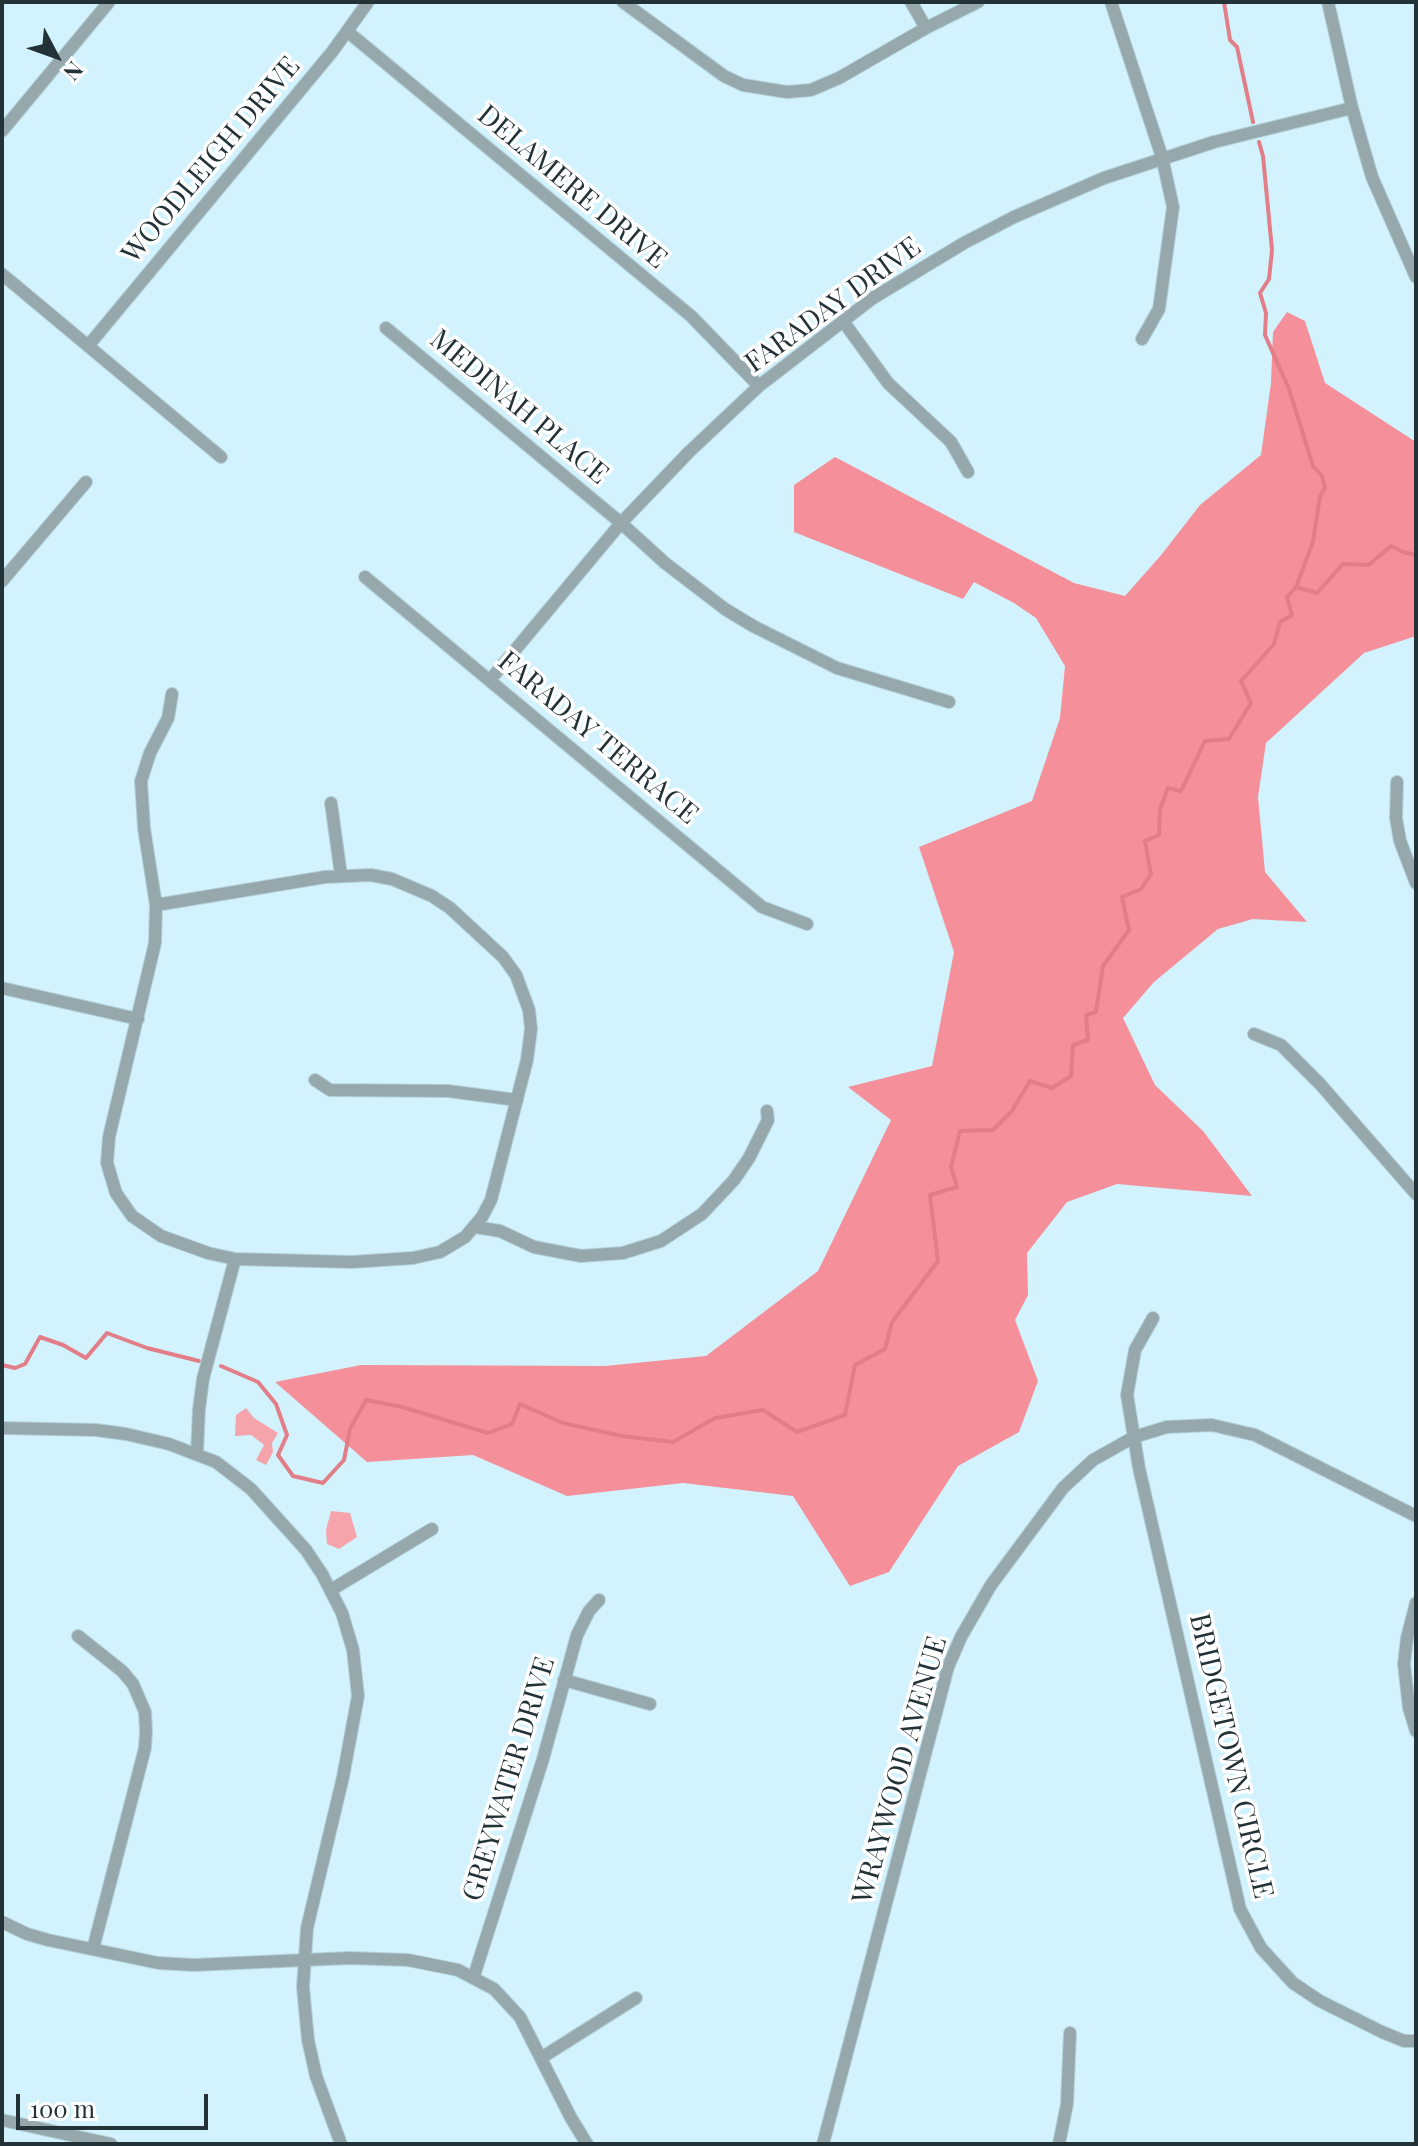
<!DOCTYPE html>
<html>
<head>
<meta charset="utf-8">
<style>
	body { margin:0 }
	#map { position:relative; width:1418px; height:2146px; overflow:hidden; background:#d2f3fd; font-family:"Playfair Display",serif }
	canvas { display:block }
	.frame { position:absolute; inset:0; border:4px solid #223237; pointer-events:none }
	.north { position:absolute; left:16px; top:16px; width:80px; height:80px; -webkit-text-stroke:6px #fff; paint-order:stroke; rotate:131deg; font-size:22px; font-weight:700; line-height:32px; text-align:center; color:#223237 }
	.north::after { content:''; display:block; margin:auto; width:28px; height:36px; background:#223237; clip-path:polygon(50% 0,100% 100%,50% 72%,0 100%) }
	.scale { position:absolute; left:16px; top:2094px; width:192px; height:36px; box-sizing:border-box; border:4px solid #223237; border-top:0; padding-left:10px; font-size:24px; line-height:28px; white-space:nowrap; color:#223237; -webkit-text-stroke:6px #fff; paint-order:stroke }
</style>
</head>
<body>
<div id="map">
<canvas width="1418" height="2146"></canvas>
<div class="frame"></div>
<div class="north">N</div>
<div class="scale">100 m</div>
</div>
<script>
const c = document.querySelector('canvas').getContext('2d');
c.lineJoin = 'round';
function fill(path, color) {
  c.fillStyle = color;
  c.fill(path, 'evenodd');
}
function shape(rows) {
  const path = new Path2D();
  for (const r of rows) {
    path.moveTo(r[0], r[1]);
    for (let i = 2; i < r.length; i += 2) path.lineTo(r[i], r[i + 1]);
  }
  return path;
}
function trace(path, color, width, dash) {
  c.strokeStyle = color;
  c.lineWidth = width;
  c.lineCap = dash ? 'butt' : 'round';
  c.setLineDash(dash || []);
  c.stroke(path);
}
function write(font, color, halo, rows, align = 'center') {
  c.font = font + ' "Playfair Display",serif';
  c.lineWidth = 7;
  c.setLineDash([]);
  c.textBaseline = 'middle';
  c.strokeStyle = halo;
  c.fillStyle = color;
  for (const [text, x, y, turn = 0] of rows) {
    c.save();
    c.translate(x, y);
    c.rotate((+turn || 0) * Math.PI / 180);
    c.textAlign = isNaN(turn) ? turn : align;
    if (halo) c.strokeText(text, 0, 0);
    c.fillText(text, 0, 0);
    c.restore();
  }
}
const green = shape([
	[246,1408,254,1418,278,1433,272,1443,273,1452,266,1465,256,1460,264,1445,251,1435,235,1436,236,1415],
	[331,1511,350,1513,357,1537,339,1549,327,1544,326,1530]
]);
const forest = shape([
	[1287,312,1305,321,1325,383,1416,442,1416,636,1364,653,1266,743,1258,797,1265,872,1307,922,1253,919,1218,929,1154,982,1123,1018,1155,1085,1203,1131,1252,1196,1117,1184,1067,1202,1027,1253,1028,1295,1015,1320,1038,1381,1019,1432,958,1466,889,1572,850,1586,793,1496,683,1483,567,1496,473,1455,367,1462,275,1382,361,1365,605,1366,706,1356,818,1271,891,1120,848,1087,932,1066,954,952,919,847,1032,801,1060,718,1065,666,1036,618,1014,603,974,582,963,599,794,532,794,485,835,457,1074,583,1125,596,1162,554,1200,505,1261,455,1271,383,1273,332]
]);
const stream = shape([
	[1224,2,1230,40,1237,47,1253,122],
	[1259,142,1263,156,1272,250,1269,279,1260,293,1266,313,1265,335,1289,389,1313,466,1322,476,1325,488,1320,496,1313,542,1296,587],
	[2,1365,15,1368,25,1364,40,1337,63,1345,86,1358,107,1333,147,1348,199,1361],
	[221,1366,258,1382,276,1404,287,1435,278,1455,293,1476,323,1483,344,1460,350,1429,366,1400,402,1407,488,1433,512,1424,520,1404,563,1423,622,1436,673,1442,715,1418,763,1410,797,1432,845,1415,855,1365,885,1349,892,1322,938,1261,930,1195,957,1187,951,1167,960,1131,993,1130,1012,1111,1030,1081,1052,1088,1071,1076,1073,1045,1088,1040,1086,1015,1096,1012,1103,966,1129,930,1122,897,1141,889,1151,874,1145,841,1159,835,1160,809,1168,788,1181,791,1205,741,1229,739,1251,703,1241,681,1274,644,1280,622,1292,615,1287,597,1296,587,1317,593,1343,564,1369,565,1391,546,1403,552,1416,555]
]);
const minor = shape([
	[623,2,724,76,743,85,787,92,811,90,839,78,926,28,978,2],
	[911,2,926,28],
	[1111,2,1162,157,1173,207,1159,309,1142,339],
	[1328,2,1352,108,1372,177,1416,277],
	[348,32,691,316,759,386],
	[2,131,109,2],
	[2,274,221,457],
	[843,321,888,383,951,442,968,472],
	[386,328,621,523,665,563,725,609,753,626,837,668,949,702],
	[88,346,332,52,368,2],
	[365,577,762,907,807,924],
	[2,581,86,482],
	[490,680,621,523,689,452,759,386,873,298,964,243,1014,217,1104,178,1214,142,1352,108],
	[1397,782,1396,818,1400,841,1416,883],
	[331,803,341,875],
	[156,905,325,877,371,875,392,879,432,896,450,908,503,957,516,975,529,1010,531,1029,527,1060,491,1200,482,1217,465,1237,440,1252,413,1258,352,1262,235,1259,208,1253,161,1236,132,1216,116,1193,107,1163,109,1137,155,943,156,905,144,828,141,781,150,753,168,718,172,694],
	[2,988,138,1019],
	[1254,1034,1281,1045,1320,1084,1416,1194],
	[315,1080,330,1090,448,1091,517,1100],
	[475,1227,500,1231,534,1247,581,1256,623,1253,661,1241,702,1214,734,1180,749,1158,768,1120,767,1111],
	[1153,1318,1135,1350,1127,1395,1139,1468,1240,1909,1261,1948,1293,1983,1320,2001,1382,2032,1404,2041,1416,2041],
	[2,1428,96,1430,126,1434,169,1444,216,1462,251,1489,306,1550,322,1574,342,1613,353,1650,358,1696,343,1777,307,1928,303,1987,308,2040,316,2076,341,2144],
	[197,1453,199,1409,203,1379,235,1259],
	[331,1590,432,1529],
	[1416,1603,1407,1638,1404,1664,1409,1708,1416,1731],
	[78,1636,122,1671,133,1684,145,1712,146,1731,145,1748,93,1949],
	[564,1680,650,1704],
	[2,1922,27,1934,48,1940,158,1963,194,1965,349,1958,408,1960,458,1970,494,1989,520,2017,571,2118,587,2144],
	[474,1976,543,1759,577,1635,589,1611,599,1600],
	[541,2058,636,1998],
	[2,2120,111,2144],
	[823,2144,948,1667,961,1637,991,1585,1063,1488,1093,1460,1134,1437,1167,1427,1212,1425,1255,1435,1416,1516],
	[1059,2144,1067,2104,1070,2033]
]);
const streetNames = [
	["WOODLEIGH DRIVE",211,160,-50],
	["DELAMERE DRIVE",572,187,40],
	["FARADAY DRIVE",833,305,-36],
	["MEDINAH PLACE",519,407,40],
	["FARADAY TERRACE",598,738,40],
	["BRIDGETOWN CIRCLE",1231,1756,77],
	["WRAYWOOD AVENUE",900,1770,-74],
	["GREYWATER DRIVE",509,1779,-73]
];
fill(green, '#f6a4ab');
fill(forest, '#f58f99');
trace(stream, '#e27e88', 4);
trace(minor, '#b2d0d9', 14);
trace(minor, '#97a8ad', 12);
write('28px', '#223237', '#fff', streetNames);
</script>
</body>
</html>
